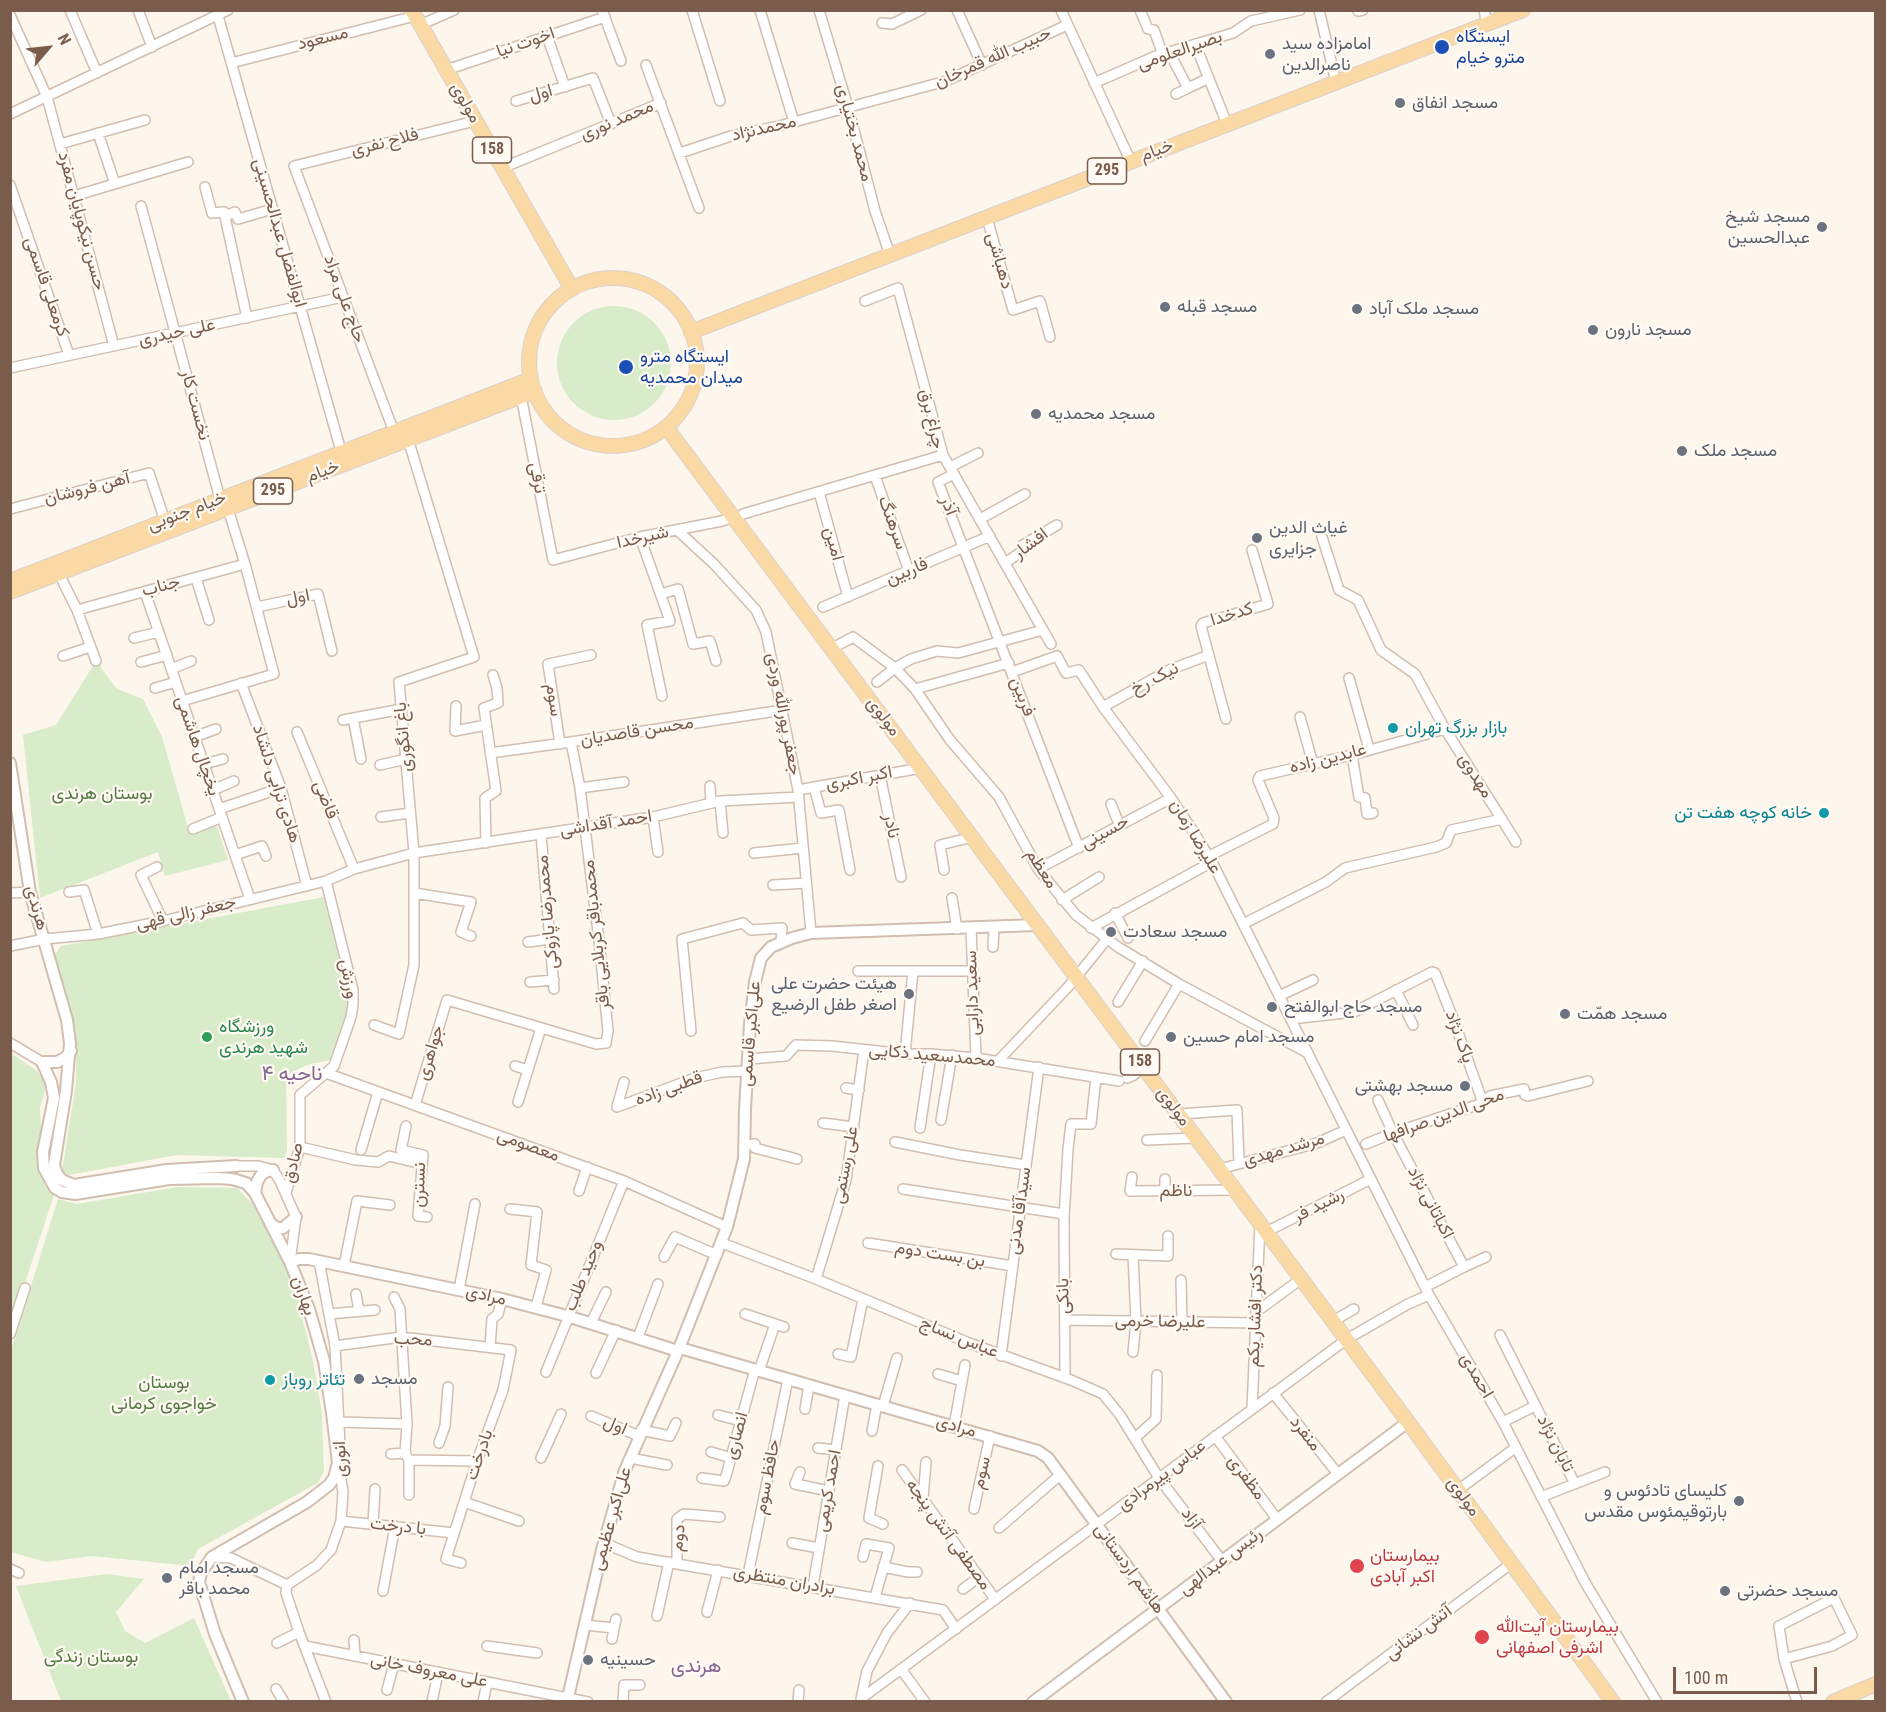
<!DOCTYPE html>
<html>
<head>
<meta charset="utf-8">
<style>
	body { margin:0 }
	#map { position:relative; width:1886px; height:1712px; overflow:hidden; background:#fdf6ec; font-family:"Roboto Condensed",sans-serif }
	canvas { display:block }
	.frame { position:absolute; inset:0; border:12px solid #7a5c4d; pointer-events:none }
	.north { position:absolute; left:18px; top:18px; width:60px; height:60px; -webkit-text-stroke:4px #fffaf3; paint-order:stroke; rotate:62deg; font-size:16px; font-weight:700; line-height:24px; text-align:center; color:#7a5c4d }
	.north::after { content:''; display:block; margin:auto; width:21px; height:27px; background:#7a5c4d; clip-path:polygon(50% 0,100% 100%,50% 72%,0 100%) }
	.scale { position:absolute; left:1673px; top:1667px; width:144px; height:27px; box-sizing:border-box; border:3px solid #7a5c4d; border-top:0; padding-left:8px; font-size:18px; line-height:21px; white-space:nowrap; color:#7a5c4d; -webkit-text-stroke:4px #fffaf3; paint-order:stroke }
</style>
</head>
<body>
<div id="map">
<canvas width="1886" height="1712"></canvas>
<div class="frame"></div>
<div class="north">N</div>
<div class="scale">100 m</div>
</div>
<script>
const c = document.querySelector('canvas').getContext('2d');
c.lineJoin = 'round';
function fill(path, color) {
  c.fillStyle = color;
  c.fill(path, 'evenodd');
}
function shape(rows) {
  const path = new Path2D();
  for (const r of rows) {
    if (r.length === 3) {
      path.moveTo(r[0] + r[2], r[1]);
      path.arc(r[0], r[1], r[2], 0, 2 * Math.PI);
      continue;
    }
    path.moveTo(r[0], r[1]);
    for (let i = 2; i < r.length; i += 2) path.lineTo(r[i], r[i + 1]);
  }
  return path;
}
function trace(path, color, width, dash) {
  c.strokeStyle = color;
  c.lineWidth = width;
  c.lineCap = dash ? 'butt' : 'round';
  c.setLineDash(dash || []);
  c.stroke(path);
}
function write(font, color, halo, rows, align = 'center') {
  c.font = font + ' "Roboto Condensed",Vazirmatn,sans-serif';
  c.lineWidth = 4.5;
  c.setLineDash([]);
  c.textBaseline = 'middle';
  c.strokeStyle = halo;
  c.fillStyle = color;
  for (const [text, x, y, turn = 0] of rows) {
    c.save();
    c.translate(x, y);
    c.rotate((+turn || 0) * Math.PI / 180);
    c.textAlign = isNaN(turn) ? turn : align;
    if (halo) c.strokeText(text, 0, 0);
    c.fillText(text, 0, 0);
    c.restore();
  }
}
const green = shape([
	[614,363,57],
	[96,661,117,689,143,699,162,737,189,831,215,820,228,860,165,876,158,852,40,898,23,735,56,725],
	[324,897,348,989,348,1014,330,1060,307,1065,286,1075,287,1151,284,1158,177,1155,69,1175,62,1171,76,1083,76,1051,74,1023,54,956,61,946],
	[11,1053,37,1071,47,1084,40,1108,41,1126,38,1159,42,1177,54,1195,11,1325],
	[177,1187,237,1188,251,1202,285,1265,293,1283,312,1356,322,1413,324,1471,318,1483,198,1549,190,1566,93,1556,46,1562,11,1552,11,1350,58,1199,77,1204],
	[107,1574,144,1579,116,1612,125,1631,145,1643,194,1618,231,1701,61,1701,16,1586]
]);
const minor = shape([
	[70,10,97,73],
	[138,10,152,47],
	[602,10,621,61],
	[692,10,720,101],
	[760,10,794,122],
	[819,10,848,107,875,211,890,255],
	[957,10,982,65],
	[1061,10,1131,162],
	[1140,10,1148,29,1154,30,1163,55],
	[1319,10,1336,82],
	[1484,10,1487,24],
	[1358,11,1363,10],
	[10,15,47,97,114,346],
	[218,16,341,451],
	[882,23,892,24,921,10],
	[420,25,454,10],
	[547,36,565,87],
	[1195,44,1227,124],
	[1169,52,1188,88,1209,78],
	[231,63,415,16],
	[646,65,699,208],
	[446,70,605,17],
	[1094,83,1156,56,1233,33,1251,21,1300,10],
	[1176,94,1188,88],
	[516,101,593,78,611,124],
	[10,114,228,10],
	[98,133,115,184],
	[60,144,145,120],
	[680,153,731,136,779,126,946,81,1067,25],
	[502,168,661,103],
	[10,185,69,355],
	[205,187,212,213,224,212,247,318],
	[74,196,188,162],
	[141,206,220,499],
	[225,216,235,212,238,219,273,209],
	[987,218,1013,310,1040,301,1050,337],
	[10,368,343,297],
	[521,396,553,560,640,537,722,521,733,517],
	[394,432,294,166,475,121],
	[943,455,1051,644],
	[950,467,978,453],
	[954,474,938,482,1079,848],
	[875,476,909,571],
	[819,492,848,597],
	[10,509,149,473,165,521],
	[743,514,943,455,898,288,865,301],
	[980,519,1025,494],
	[677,530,714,564,756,610,766,632,798,790,811,933],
	[640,537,670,621,647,625,662,696],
	[1322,537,1339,590,1358,600,1381,650,1415,674,1445,729,1516,842],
	[1005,563,1024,550,1023,545,1057,525],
	[59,574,77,610,96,661],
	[196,578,209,620],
	[145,592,250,899],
	[661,594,678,589,693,644,710,641,716,661],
	[257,607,318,594,332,651],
	[823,607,990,536],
	[77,610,245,564],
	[134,638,159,632],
	[831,649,853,637,895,668,915,689,950,740,999,797,1038,869,1076,915,1118,947,1179,984,1308,1053],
	[63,656,90,647],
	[141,662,167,655],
	[171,669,191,661],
	[1012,672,1057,656,1066,673,1079,670,1103,707,1171,798,1193,831,1212,862,1429,1295,1503,1422,1586,1584,1657,1702],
	[1349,678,1369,749],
	[877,682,895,668,911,659,937,651,958,653,1043,630],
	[241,683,281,788,307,886],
	[155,688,176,682],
	[915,689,1009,663],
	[182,701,274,674,245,564,228,509],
	[456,706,455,731,486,725],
	[1103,707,1169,670,1209,655],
	[1300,717,1313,764],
	[353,718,361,759],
	[1226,719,1201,626,1203,623,1268,604,1252,550],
	[343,720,402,709],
	[297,732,354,869],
	[194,737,216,729],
	[560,744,548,664,591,655],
	[490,753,571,742,783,710],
	[1352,755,1359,797,1365,798,1367,814,1373,813],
	[204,764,223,759],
	[380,765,406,759],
	[880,775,901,877],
	[710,786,711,803],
	[814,787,821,813,839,810,850,870],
	[580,788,624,782],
	[213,790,234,781],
	[798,790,921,768],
	[720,801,723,833],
	[1111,804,1119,824],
	[219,809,281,788],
	[381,817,410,813],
	[653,817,658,852],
	[193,829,222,817],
	[541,834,554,989],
	[486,843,485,798,496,791,484,708,498,703,497,688,493,675],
	[754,853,803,848],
	[235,855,262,846,266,856],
	[1209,856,1273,824,1274,818,1258,780,1260,776,1352,755,1445,729],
	[157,867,141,875,163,921],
	[1038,869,1171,798],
	[944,870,940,845,973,837],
	[773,885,806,883],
	[69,892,84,890,98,934],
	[10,893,30,892],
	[414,893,471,902,461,932,471,936],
	[952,898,957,929],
	[1062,900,1099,877],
	[1115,913,1128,938],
	[1243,924,1326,882,1345,868,1436,847,1446,843,1451,830,1502,819],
	[971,928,976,1058],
	[1091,928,1212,862],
	[528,942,550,939],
	[10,946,45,939,98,934,163,921,326,881,354,869,414,853,653,817,720,801,799,797],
	[993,947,994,927],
	[858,971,913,971],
	[530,982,554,980],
	[1396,990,1413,1025],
	[1279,996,1313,980],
	[1118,1002,1143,961],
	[1291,1019,1354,1012,1432,972,1435,973,1454,1021,1483,1103],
	[374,1025,399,1034,414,965,414,853,399,682,474,657,408,439],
	[691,1031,682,939,743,923,751,930,782,928,781,943],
	[1145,1041,1179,984],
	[10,1043,42,1062],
	[905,1054,913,971,972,971],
	[749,1059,786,1056,796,1045,832,1046,905,1054,931,1054,976,1058,1119,1081],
	[998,1061,1068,987,1107,939],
	[515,1066,528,1070],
	[326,1073,624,1181,727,1227],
	[1127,1078,1134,1075,1143,1067],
	[624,1082,617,1107,695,1078,722,1072,748,1071],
	[846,1088,859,1090],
	[1378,1100,1393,1133,1464,1267,1425,1287],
	[518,1102,541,1028],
	[415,1105,447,1000,596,1044,606,1043,608,1031,599,940,580,788,571,742],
	[1180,1114,1237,1110,1239,1163],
	[941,1120,952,1055],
	[823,1123,854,1127],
	[406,1126,401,1150,423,1155,418,1216,427,1217],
	[920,1128,931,1054],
	[1147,1140,1196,1138],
	[895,1142,960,1155,1026,1165],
	[1366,1144,1393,1133,1483,1103,1490,1096,1524,1089,1525,1095,1528,1096,1588,1081],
	[744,1145,755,1144,755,1148,797,1159],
	[300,1147,356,1160,378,1162,389,1156,422,1164],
	[361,1150,378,1092],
	[236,1166,258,1166,273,1170,280,1181,296,1217,290,1262],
	[1220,1169,1317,1143,1346,1130],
	[1132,1177,1130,1191,1236,1190],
	[1165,1179,1165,1191],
	[903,1189,1064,1214],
	[579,1191,587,1167],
	[286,1193,300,1147,300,1095,334,1066,351,1017,353,1005,353,990,326,881],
	[510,1209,537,1212,531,1265,546,1270,536,1307],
	[1266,1232,1371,1179],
	[722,1243,816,1279,969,1343,1071,1380,1103,1394,1120,1415,1159,1478,1222,1561],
	[868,1243,1013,1266],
	[1116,1254,1168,1256,1168,1236],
	[1133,1255,1136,1322,1133,1352],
	[664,1257,675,1237,717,1255],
	[319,1261,335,1346,340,1446],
	[344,1266,357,1201,390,1205],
	[1464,1267,1486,1257],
	[816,1279,846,1180,864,1050],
	[1181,1280,1182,1322],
	[459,1290,475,1204],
	[356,1294,359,1311],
	[394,1297,400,1309,407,1424,405,1453,409,1460,409,1495],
	[1256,1312,1301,1279],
	[329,1314,375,1310],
	[745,1314,784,1327],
	[1065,1320,1256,1323],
	[1333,1321,1354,1309],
	[591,1323,606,1292],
	[10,1334,25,1288],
	[1500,1335,1575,1484],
	[638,1337,658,1284],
	[335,1346,401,1337,511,1350,503,1390,477,1461,446,1559,461,1563],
	[490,1347,492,1319,498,1314,502,1299],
	[838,1354,851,1357,863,1299],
	[1001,1356,1039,1067],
	[759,1371,775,1324],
	[546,1372,624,1181],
	[596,1373,616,1330],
	[938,1374,962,1381],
	[1065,1378,1064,1218,1068,1149,1071,1124,1091,1124,1096,1077],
	[1273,1393,1338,1474],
	[883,1406,897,1358],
	[805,1409,809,1385],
	[1252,1409,1260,1224],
	[718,1415,741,1421],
	[591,1416,639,1436],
	[340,1422,407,1424],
	[1503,1422,1535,1406],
	[954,1426,965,1365],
	[641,1430,670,1436,676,1423],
	[872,1431,877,1404],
	[1215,1436,1277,1519],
	[1135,1438,1156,1419,1157,1375],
	[439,1443,445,1426,448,1387],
	[818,1448,836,1450],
	[711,1452,732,1458],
	[391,1454,405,1453],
	[541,1458,561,1414],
	[630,1458,667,1465],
	[409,1460,477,1461],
	[878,1466,869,1518,883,1524],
	[902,1470,995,1599],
	[800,1472,795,1484,829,1491],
	[702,1478,724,1481,726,1476,755,1369],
	[1458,1490,1515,1448],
	[1541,1497,1605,1472],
	[923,1499,926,1462],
	[464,1502,519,1521],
	[974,1509,990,1436],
	[341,1521,454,1533],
	[373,1524,375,1489],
	[999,1528,1060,1475],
	[604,1543,637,1557,943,1610,956,1629],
	[792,1543,819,1548],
	[212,1557,231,1558,287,1585],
	[863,1557,866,1544,889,1548,875,1597],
	[677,1563,677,1519,684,1514,720,1517],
	[883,1567,908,1572,917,1572],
	[10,1569,19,1573],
	[748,1575,788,1379],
	[287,1585,317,1565,331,1550,341,1521,343,1492,339,1466],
	[287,1585,286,1593,299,1632,326,1702],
	[813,1586,845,1395],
	[963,1589,979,1577],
	[383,1591,395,1526],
	[707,1612,718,1570],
	[657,1616,669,1562],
	[585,1625,614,1628],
	[612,1639,616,1619],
	[354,1640,355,1656],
	[277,1643,299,1632],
	[305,1646,588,1702],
	[487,1646,537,1653],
	[1784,1659,1832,1646,1852,1635,1834,1598,1779,1626,1784,1659,1797,1702],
	[901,1669,925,1702],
	[276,1689,284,1702],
	[387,1690,394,1664],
	[862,1698,1347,1339,1408,1304,1429,1295],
	[861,1699,867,1671,887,1633,910,1603],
	[432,1702,438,1673],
	[483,1702,487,1683],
	[623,1702,624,1685,640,1685],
	[798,1702,799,1690],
	[1326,1702,1512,1563]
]);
const tertiary = shape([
	[10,763,30,892,67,1020,70,1043,66,1091,54,1165,57,1174,62,1180,74,1185,167,1170,236,1166],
	[42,1062,51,1082,54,1098,43,1152,44,1168,55,1188,62,1192,75,1194,169,1179,217,1178,232,1179,246,1183,255,1193,290,1262,309,1309,324,1361,332,1413,338,1463,334,1478,329,1485,307,1502,212,1557,201,1573,199,1582,215,1634,243,1702],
	[42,1062,57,1062,65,1058,71,1051],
	[255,1193,257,1182,261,1175,265,1172,273,1170],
	[270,1223,277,1228,283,1228,296,1217],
	[290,1262,299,1259,309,1259,502,1299,567,1316,678,1351],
	[680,1348,1038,1451,1048,1458,1226,1702],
	[567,1702,602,1550,625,1470,678,1351,727,1227,744,1159,745,1109,750,1024,755,982,761,958,771,947,792,938,811,933,1037,925],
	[1033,1702,1408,1422]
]);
const primary = shape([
	[412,10,572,289],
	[613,362,84],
	[691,332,1523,10],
	[666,427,1408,1422,1613,1702],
	[10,581,531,379],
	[10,592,535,391],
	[1833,1702,1876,1684]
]);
const markers = [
	[1442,47,8,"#1a4fb4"],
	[1270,54,6,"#6b7280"],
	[1400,103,6,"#6b7280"],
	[1822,227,6,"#6b7280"],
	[1165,307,6,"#6b7280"],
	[1357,309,6,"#6b7280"],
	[1593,330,6,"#6b7280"],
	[626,367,8,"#1a4fb4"],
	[1036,414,6,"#6b7280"],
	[1682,451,6,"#6b7280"],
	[1257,538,6,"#6b7280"],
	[1393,728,6,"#0f9aa8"],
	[1824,813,6,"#0f9aa8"],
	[1111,932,6,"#6b7280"],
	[909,994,6,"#6b7280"],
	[1272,1007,6,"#6b7280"],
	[1565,1014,6,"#6b7280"],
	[207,1037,6,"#2e9e5b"],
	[1171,1037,6,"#6b7280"],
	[1465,1086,6,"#6b7280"],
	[359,1379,6,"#6b7280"],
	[270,1380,6,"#0f9aa8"],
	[1739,1501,6,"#6b7280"],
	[1357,1566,8,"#e0444e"],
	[167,1578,6,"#6b7280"],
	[1725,1591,6,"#6b7280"],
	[1482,1637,8,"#e0444e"],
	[588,1660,6,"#6b7280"]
];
const shields = [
	[492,150,39],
	[1107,171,39],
	[273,491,39],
	[1140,1062,39]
];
const shieldNames = [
	["158",492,150],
	["295",1107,171],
	["295",273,491],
	["158",1140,1062]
];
const transitNames = [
	["ایستگاه",1456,37],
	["مترو خیام",1456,58],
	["ایستگاه مترو",640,357],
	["میدان محمدیه",640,378]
];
const streetNames = [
	["مسعود",323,39,-14],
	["اخوت نیا",526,43,-19],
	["بصیرالعلومی",1180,51,-19],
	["حبیب الله قمرخان",993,58,-24],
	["اول",541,94,-16],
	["مولوی",465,103,60],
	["محمد نوری",617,121,-23],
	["محمدنژاد",764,129,-13],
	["محمد بختیاری",854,133,75],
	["فلاح نفری",385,143,-14],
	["خیام",1157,151,-21],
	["حسن نیکوپایان مفرد",81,221,75],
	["ابوالفضل عبدالحسینی",279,233,74],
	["دهباشی",999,261,74],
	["کرمعلی قاسمی",46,287,71],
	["حاج علی مراد",344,299,70],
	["علی حیدری",177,333,-12],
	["نخست کار",195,405,75],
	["چراغ برق",931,419,77],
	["خیام",323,472,-21],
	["ترقی",537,478,79],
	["آهن فروشان",87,489,-14],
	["آذر",948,506,69],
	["خیام جنوبی",187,512,-21],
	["سرهنگ",892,523,70],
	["شیرخدا",643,538,-13],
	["امین",833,544,75],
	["افشار",1031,544,-37],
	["فاربین",907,572,-23],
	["جناب",161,587,-15],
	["اول",298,598,-11],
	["کدخدا",1232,615,-17],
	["نیک رخ",1155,679,-27],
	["فربین",1022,697,69],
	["سوم",553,700,81],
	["جعفر پورالله وردی",783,714,79],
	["مولوی",883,717,53],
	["محسن قاصدیان",637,732,-9],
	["باغ انگوری",404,737,-95],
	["یخچال هاشمی",197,746,71],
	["عابدین زاده",1328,759,-14],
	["مهدوی",1475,776,58],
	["اکبر اکبری",859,779,-11],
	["هادی ترابی دلشاد",276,784,72],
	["قاضی",325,800,68],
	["احمد آقداشی",606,824,-9],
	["نادر",891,826,78],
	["حسینی",1105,833,-29],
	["علیرضا زمان",1195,837,59],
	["معظم",1041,869,57],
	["هرندی",36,908,74],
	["محمدرضا پازوکی",548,912,-95],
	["جعفر زالی قهی",186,914,-13],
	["محمدباقر کربلایی باقر",597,935,-96],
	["ورزش",348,979,80],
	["سعید دارابی",973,993,-92],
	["علی‌اکبر قاسمی",751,1034,-85],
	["پاک نژاد",1459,1037,70],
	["جواهری",431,1053,-73],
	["محمدسعید ذکایی",932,1056,5],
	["قطبی زاده",669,1089,-20],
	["مولوی",1173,1107,53],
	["محی الدین صرافها",1444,1116,-20],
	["معصومی",528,1146,20],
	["مرشد مهدی",1284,1150,-16],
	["صادق",294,1163,-77],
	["علی رستمی",846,1165,-79],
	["نسترن",420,1185,-88],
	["ناظم",1176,1191],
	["اکباتانی نژاد",1430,1203,62],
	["رشید فر",1319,1206,-27],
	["سیدآقا مدنی",1020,1211,-82],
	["بن بست دوم",940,1255,9],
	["وحید طلب",584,1276,-68],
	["بهاران",303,1296,70],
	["مرادی",486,1296,13],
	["بانکی",1064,1296,-91],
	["دکتر افشار یکم",1256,1316,-88],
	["علیرضا خرمی",1160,1322,1],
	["عباس نساج",959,1338,22],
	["محب",413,1340,3],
	["احمدی",1476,1376,60],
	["اول",615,1426,23],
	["مرادی",956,1427,16],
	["منفرد",1305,1434,52],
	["انصاری",737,1436,-75],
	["تابان نژاد",1555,1444,63],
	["بادرخت",480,1455,-71],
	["انوری",341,1459,-92],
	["سوم",982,1473,-77],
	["عباس پیرمرادی",1162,1476,-37],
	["حافظ سوم",768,1477,-79],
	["مظفری",1246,1478,53],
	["احمد کریمی",829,1491,-80],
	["مولوی",1463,1497,54],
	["علی‌اکبر عظیمی",612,1519,-74],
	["آزاد",1191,1519,53],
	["با درخت",398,1527,6],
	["مصطفی آتش پنجه",948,1535,54],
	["دوم",679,1538,-84],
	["رئیس عبدالهی",1221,1562,-37],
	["هاشم اردستانی",1129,1569,54],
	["برادران منتظری",784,1581,10],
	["آتش نشانی",1419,1633,-37],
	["علی معروف خانی",429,1671,11]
];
const worshipNames = [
	["امامزاده سید",1282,44],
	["ناصرالدین",1282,65],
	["مسجد انفاق",1412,103],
	["مسجد شیخ",1810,217,"right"],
	["عبدالحسین",1810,238,"right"],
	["مسجد قبله",1177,307],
	["مسجد ملک آباد",1369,309],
	["مسجد نارون",1605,330],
	["مسجد محمدیه",1048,414],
	["مسجد ملک",1694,451],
	["غیاث الدین",1269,528],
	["جزایری",1269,549],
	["مسجد سعادت",1123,932],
	["هیئت حضرت علی",897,984,"right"],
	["اصغر طفل الرضیع",897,1005,"right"],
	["مسجد حاج ابوالفتح",1284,1007],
	["مسجد همّت",1577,1014],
	["مسجد امام حسین",1183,1037],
	["مسجد بهشتی",1453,1086,"right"],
	["مسجد",371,1379],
	["کلیسای تادئوس و",1727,1491,"right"],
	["بارتوقیمئوس مقدس",1727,1512,"right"],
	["مسجد امام",179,1568],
	["محمد باقر",179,1589],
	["مسجد حضرتی",1737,1591],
	["حسینیه",600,1660]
];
const cultureNames = [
	["بازار بزرگ تهران",1405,728],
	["خانه کوچه هفت تن",1812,813,"right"],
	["تئاتر روباز",282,1380]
];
const parkNames = [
	["بوستان هرندی",102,794],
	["بوستان",164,1383],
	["خواجوی کرمانی",164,1404],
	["بوستان زندگی",91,1657]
];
const leisureNames = [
	["ورزشگاه",219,1027],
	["شهید هرندی",219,1048]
];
const healthNames = [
	["بیمارستان",1370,1556],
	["اکبر آبادی",1370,1577],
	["بیمارستان آیت‌الله",1496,1627],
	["اشرفی اصفهانی",1496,1648]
];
const neighbourhoodNames = [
	["هرندی",696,1667]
];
const quarterNames = [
	["ناحیه ۴",292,1075]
];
fill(green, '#d8ecc9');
trace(minor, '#d1beb0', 12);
trace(tertiary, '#d1beb0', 14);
trace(primary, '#dad1cd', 16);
trace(minor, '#fff', 9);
trace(tertiary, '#fff', 10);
trace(primary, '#fbd9a5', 14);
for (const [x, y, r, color] of markers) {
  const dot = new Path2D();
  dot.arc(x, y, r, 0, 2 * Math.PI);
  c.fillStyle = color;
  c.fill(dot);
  trace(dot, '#fffaf3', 2);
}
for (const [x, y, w] of shields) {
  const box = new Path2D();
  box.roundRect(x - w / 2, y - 13, w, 26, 4.5);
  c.fillStyle = '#fffaf3';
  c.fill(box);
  trace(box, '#7a5c4d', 1.5);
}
write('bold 16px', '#7a5c4d', null, shieldNames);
write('18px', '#164399', '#fffaf3', transitNames, 'left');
write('18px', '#7a5c4d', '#fffaf3', streetNames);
write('18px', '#5b616d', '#fffaf3', worshipNames, 'left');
write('18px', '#0d838f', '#fffaf3', cultureNames, 'left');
write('18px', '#537a41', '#fffaf3', parkNames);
write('18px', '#27864d', '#fffaf3', leisureNames, 'left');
write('18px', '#be3a42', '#fffaf3', healthNames, 'left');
write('20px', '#846695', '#fffaf3', neighbourhoodNames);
write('21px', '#846695', '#fffaf3', quarterNames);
</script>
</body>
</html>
